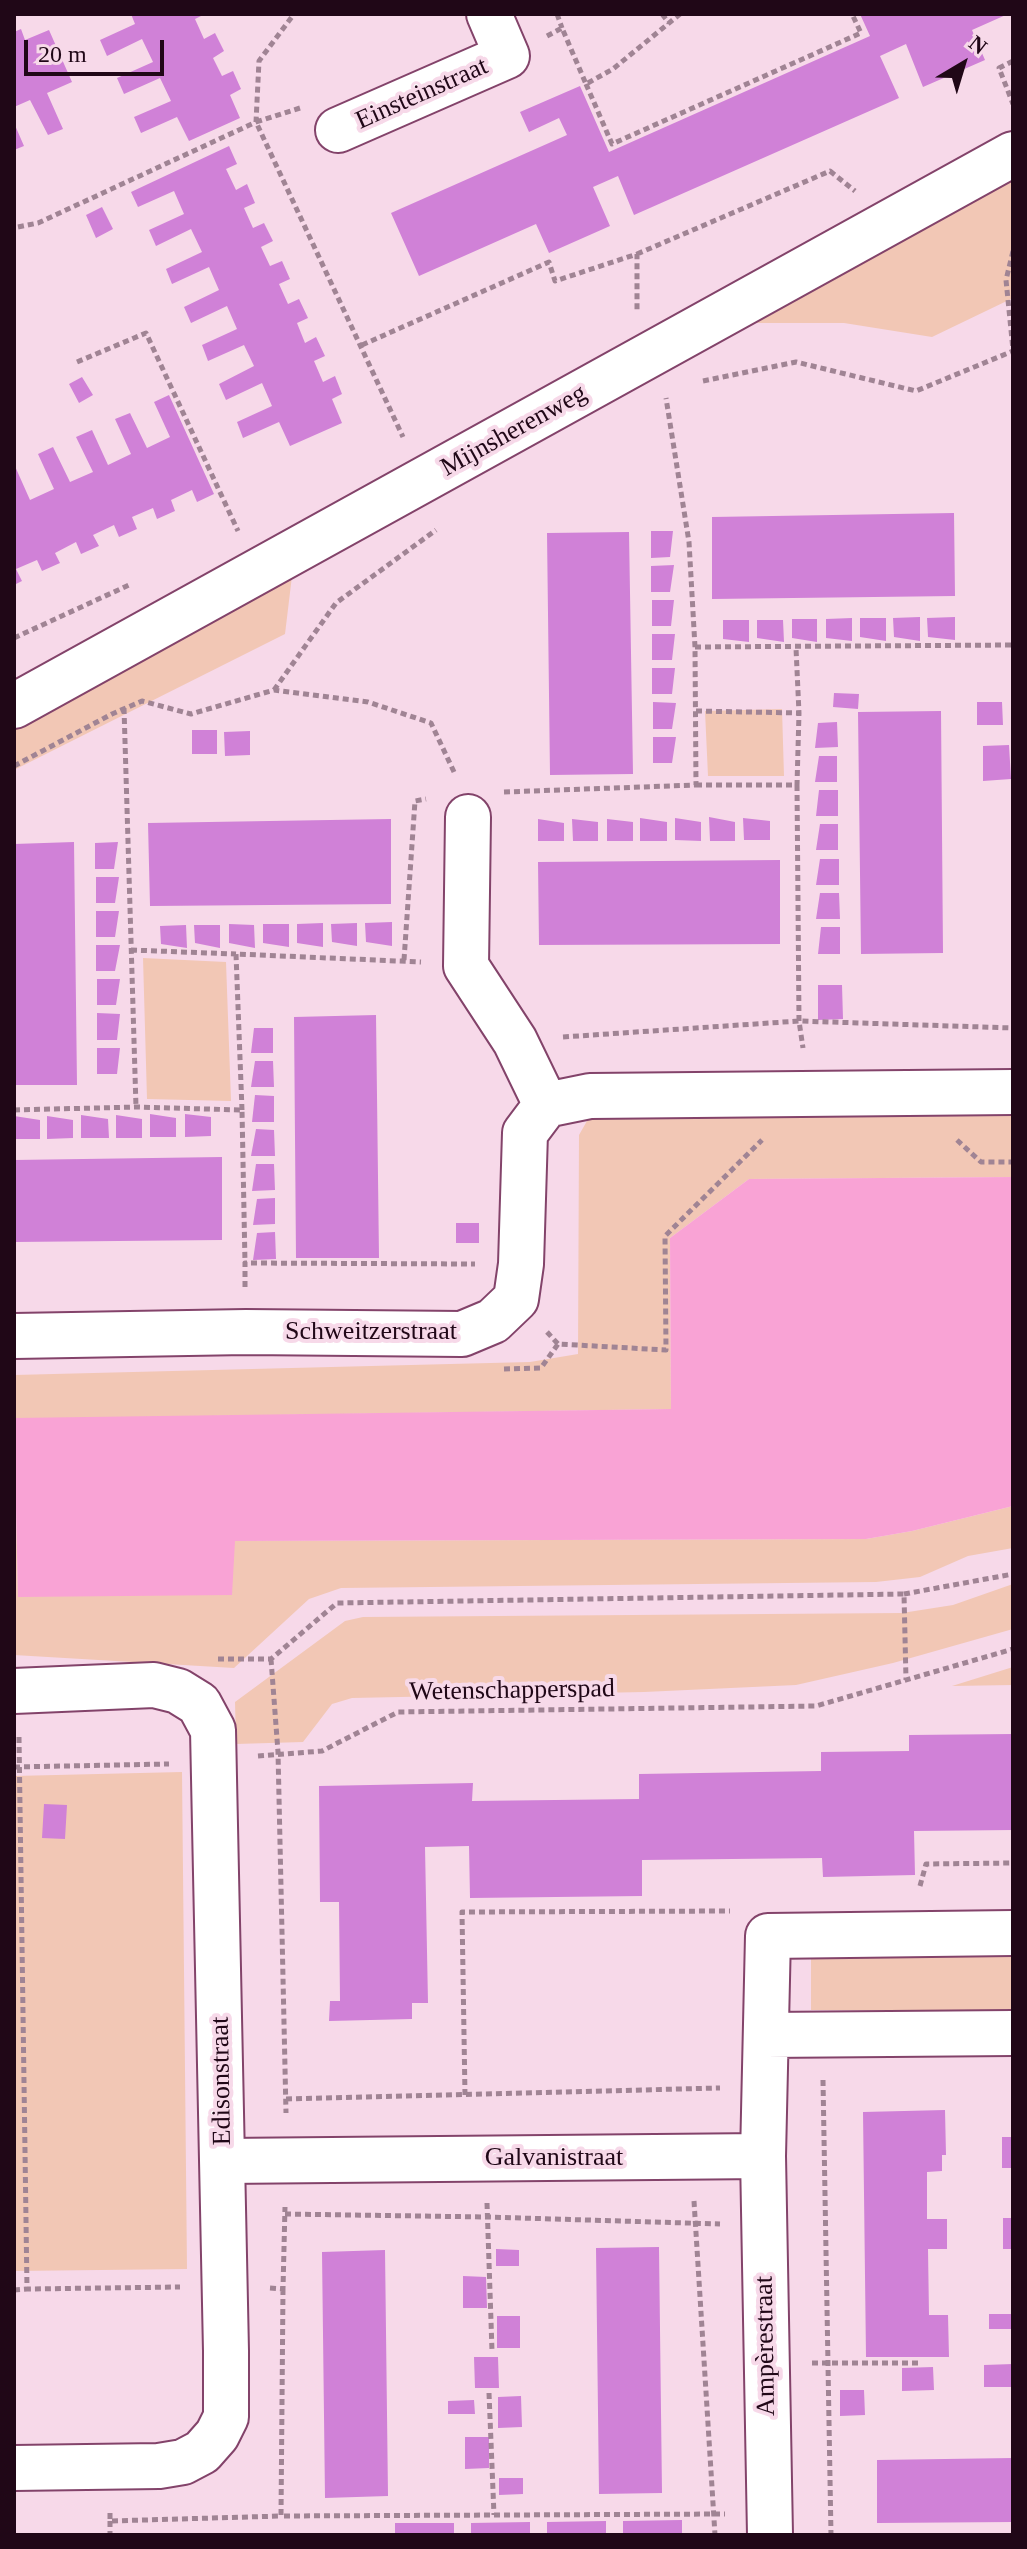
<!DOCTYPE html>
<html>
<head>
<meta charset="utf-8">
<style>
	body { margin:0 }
	#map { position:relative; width:1027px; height:2549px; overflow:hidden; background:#f7d9e9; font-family:Georgia,serif }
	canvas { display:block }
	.frame { position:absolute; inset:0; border:16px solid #200717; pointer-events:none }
	.north { position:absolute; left:923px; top:24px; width:80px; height:80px; -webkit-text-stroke:6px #f7d9e9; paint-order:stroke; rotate:38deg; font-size:22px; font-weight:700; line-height:32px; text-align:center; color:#200717 }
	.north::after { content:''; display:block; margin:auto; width:28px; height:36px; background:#200717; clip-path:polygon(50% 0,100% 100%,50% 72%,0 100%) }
	.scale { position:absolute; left:24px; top:40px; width:140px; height:36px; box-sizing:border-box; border:4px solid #200717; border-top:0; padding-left:10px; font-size:24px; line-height:28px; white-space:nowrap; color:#200717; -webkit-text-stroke:6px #f7d9e9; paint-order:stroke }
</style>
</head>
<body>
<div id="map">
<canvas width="1027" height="2549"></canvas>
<div class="frame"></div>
<div class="north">N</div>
<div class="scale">20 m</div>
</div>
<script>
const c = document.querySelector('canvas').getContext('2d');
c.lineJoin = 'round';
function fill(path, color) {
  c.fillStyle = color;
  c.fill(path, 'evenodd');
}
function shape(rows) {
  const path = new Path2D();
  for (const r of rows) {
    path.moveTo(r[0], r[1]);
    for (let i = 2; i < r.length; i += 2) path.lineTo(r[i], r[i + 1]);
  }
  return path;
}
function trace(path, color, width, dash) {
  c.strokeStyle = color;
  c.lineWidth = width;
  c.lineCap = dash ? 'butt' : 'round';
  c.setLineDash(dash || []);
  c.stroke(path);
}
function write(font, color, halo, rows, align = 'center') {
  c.font = font + ' Georgia,serif';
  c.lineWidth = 8;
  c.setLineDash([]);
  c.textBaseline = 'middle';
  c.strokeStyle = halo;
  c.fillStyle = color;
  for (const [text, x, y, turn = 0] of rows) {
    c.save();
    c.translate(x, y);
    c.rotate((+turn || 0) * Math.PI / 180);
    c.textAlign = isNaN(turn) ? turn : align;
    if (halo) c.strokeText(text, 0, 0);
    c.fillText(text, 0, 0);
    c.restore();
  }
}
const green = shape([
	[1013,180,1013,298,932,337,844,323,756,323],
	[292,576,285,634,14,770,14,725],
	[782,709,784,776,708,776,705,711],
	[143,958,226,962,231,1101,147,1099],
	[1013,1110,1013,1177,749,1179,670,1238,671,1409,14,1419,18,1597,234,1541,866,1539,912,1531,1013,1506,1013,1548,968,1556,920,1577,876,1582,341,1588,309,1599,234,1668,14,1655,14,1375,530,1362,578,1354,579,1135,587,1121,600,1112],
	[1013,1584,1013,1629,893,1663,796,1685,644,1692,352,1698,332,1704,303,1742,236,1744,235,1702,345,1621,363,1617,902,1613,953,1605],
	[1013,1667,1013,1685,952,1686],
	[182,1772,187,2269,14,2271,14,1776],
	[811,1956,1013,1957,1013,2011,811,2010]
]);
const water = shape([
	[1013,1177,1013,1506,912,1531,866,1539,235,1541,232,1595,18,1597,14,1418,671,1409,670,1238,749,1179]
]);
const building = shape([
	[131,14,205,14,195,19,204,39,215,33,224,51,213,58,222,76,233,71,241,89,230,95,240,118,189,141,177,117,141,133,134,117,171,101,160,78,124,94,117,78,153,62,142,39,107,56,100,40,135,24],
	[860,14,1008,14,972,30,985,60,923,87,906,44,880,56,899,98,634,215,618,176,593,187,610,226,549,253,536,224,419,276,391,213,567,135,559,118,529,132,520,112,580,86,609,152,870,36],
	[21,29,25,40,49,30,72,82,47,93,63,129,48,135,30,100,14,107,14,32],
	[14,123,24,146,14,150],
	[229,146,237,164,226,169,236,190,247,184,255,203,244,208,253,228,264,223,273,241,261,247,270,266,282,261,290,279,279,284,288,304,299,299,308,318,297,323,305,343,316,337,325,356,314,361,323,382,335,376,342,394,332,399,342,423,290,446,279,422,243,438,237,422,272,406,262,383,226,400,219,384,254,366,244,345,208,361,202,345,237,329,227,306,191,323,184,307,219,290,209,267,172,284,166,269,202,252,191,229,156,246,149,230,184,214,174,191,138,207,131,192],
	[102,207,113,229,96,238,86,215],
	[82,377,93,395,79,403,69,384],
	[169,395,214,494,197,502,192,490,171,500,175,511,157,519,153,508,132,517,137,529,119,537,114,525,93,535,99,546,81,554,76,542,55,553,60,563,42,571,37,560,16,569,22,581,14,585,14,464,30,500,54,489,38,454,53,447,70,482,93,472,76,437,92,430,108,465,131,454,115,419,130,413,147,448,170,437,154,402],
	[954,513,955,596,712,599,712,517],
	[651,531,673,531,670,557,651,558],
	[629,532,633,774,550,775,547,533],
	[674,565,670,592,651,592,651,566],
	[652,600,674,600,671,626,652,626],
	[920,617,920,641,894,637,893,618],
	[955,617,955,640,928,637,927,618],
	[852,618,852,641,826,638,826,619],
	[860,618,886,618,886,641,860,637],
	[792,619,817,619,817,642,792,638],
	[723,620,749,620,749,642,723,639],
	[757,620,783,620,784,642,757,638],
	[652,634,675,634,672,660,652,660],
	[652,668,675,668,672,694,652,694],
	[834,693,859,694,858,709,833,707],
	[653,702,676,703,672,729,653,729],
	[977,702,1002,702,1003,725,977,725],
	[941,711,943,953,861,954,858,712],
	[837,722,838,747,815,748,818,723],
	[192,730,217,730,217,754,192,754],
	[250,731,250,755,225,756,224,732],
	[653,737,676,737,672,763,653,763],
	[1009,745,1011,779,983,781,983,746],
	[819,756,837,756,837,782,815,782],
	[819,790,838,790,838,816,816,816],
	[709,817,735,822,735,841,710,841],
	[640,818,667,822,667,841,640,841],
	[675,818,701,822,701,841,675,840],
	[743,818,770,821,770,840,744,840],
	[391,819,391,904,150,906,148,823],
	[538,819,564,823,564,841,538,841],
	[572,819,598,822,598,841,573,841],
	[607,819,633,822,633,841,607,841],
	[820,824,838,824,838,850,816,850],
	[74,842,77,1085,14,1085,14,844],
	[118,842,114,869,95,869,95,843],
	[820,859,839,859,839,885,816,885],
	[780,860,780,944,539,945,538,862],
	[96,877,119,877,115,903,96,903],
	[820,893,839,893,840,919,816,919],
	[96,911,119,911,115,937,96,937],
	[392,922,392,946,366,942,365,923],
	[323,923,323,947,297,943,297,924],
	[357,923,357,946,332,942,331,924],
	[229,924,254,925,255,948,229,943],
	[263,924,289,924,289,947,263,943],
	[186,925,187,948,161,944,160,926],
	[194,925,220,925,220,948,195,943],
	[821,927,840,927,840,954,818,954],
	[96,945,120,945,115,971,96,971],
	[97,979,120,979,116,1005,97,1005],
	[818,985,842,985,843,1019,818,1020],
	[97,1013,120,1014,117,1040,97,1040],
	[376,1015,379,1258,296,1258,294,1017],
	[254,1028,273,1028,273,1053,251,1053],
	[97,1048,120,1048,117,1074,97,1074],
	[255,1061,273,1061,274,1087,251,1087],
	[255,1095,274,1096,274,1122,252,1122],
	[150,1114,176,1118,176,1137,150,1137],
	[185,1114,211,1117,211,1136,185,1137],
	[81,1115,108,1119,109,1138,81,1138],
	[116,1115,142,1119,142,1138,116,1138],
	[14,1116,40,1120,40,1139,14,1139],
	[47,1116,73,1120,73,1138,47,1139],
	[256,1129,274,1130,275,1156,251,1156],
	[222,1157,222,1240,14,1242,14,1160],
	[256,1164,274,1164,275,1190,252,1191],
	[275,1198,275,1224,253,1225,257,1199],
	[456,1223,479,1223,479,1243,456,1243],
	[275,1232,276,1259,253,1260,257,1233],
	[1013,1734,1013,1830,914,1831,915,1875,823,1877,822,1858,642,1860,642,1896,470,1898,469,1846,425,1847,428,2003,412,2003,412,2019,329,2021,330,2001,340,2001,339,1902,320,1902,319,1786,473,1783,472,1801,639,1799,639,1774,821,1771,821,1752,909,1751,909,1735],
	[44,1804,67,1805,65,1839,42,1838],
	[945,2110,946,2155,942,2155,942,2171,927,2172,927,2219,947,2219,947,2249,928,2249,929,2315,948,2315,949,2357,866,2357,863,2112],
	[1002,2137,1013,2137,1013,2168,1002,2168],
	[1003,2218,1013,2218,1013,2249,1003,2249],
	[659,2247,662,2493,599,2494,596,2248],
	[496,2249,519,2250,519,2266,496,2266],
	[385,2250,388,2496,325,2498,322,2252],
	[463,2276,486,2277,487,2308,463,2308],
	[989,2314,1013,2314,1013,2329,989,2329],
	[497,2316,520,2316,520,2348,497,2348],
	[474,2357,498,2357,499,2388,475,2388],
	[1013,2364,1013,2387,984,2387,984,2365],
	[933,2367,934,2390,902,2391,902,2368],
	[840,2390,864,2390,865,2415,840,2416],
	[521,2396,522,2427,498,2428,498,2397],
	[474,2400,475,2414,448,2414,448,2401],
	[465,2437,489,2437,489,2468,465,2469],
	[1013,2458,1013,2522,877,2523,877,2460],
	[499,2478,523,2478,523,2494,499,2495],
	[682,2520,682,2535,623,2535,623,2521],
	[606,2521,606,2535,547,2535,547,2522],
	[530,2522,530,2535,471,2535,471,2523],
	[395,2523,454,2523,454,2535,395,2535]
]);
const path = shape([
	[557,14,562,28],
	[662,14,669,23],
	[547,36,562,28,586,84,613,69,680,14],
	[1013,61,999,68,1013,104],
	[586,84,612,144,861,33,852,14],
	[300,108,256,122,403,437],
	[18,227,38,223,256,122,259,61,294,14],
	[1013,251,1006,280,1013,350],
	[637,254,830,171,855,191],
	[362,345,549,262,555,281,637,254,637,311],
	[77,362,146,333,238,531],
	[703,381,796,362,916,391,1013,351],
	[14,638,129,585],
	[695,647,1013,645],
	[274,690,336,603,436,530],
	[124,708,136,1107],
	[696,711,799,713],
	[14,766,112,714,142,701,191,714,274,690,368,702,431,723,455,774],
	[696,785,797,785,799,713,796,648],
	[797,785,799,1021,803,1048],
	[504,792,696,785,695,647,689,542,666,398],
	[131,950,236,954],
	[404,960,415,801,426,799],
	[563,1037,799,1021,1013,1028],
	[14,1110,136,1107,242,1110,245,1263],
	[242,1110,236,954,421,962],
	[957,1140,981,1162,1013,1162],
	[245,1287,245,1263,475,1264],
	[547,1332,558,1344,666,1350,665,1236,762,1140],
	[504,1369,541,1368,558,1344],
	[904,1594,1013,1574],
	[218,1659,271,1659,337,1603,904,1594,906,1680],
	[271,1659,278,1752,286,2113],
	[19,1737,27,2289,180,2287],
	[258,1756,322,1751,398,1712,816,1706,1013,1649],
	[14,1767,169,1764],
	[920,1886,926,1864,1013,1863],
	[823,2080,831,2535],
	[465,2095,462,1912,730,1911],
	[286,2099,720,2088],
	[694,2201,715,2535],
	[487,2203,492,2351],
	[285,2214,487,2217,720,2224],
	[270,2288,283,2289,285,2207],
	[283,2289,281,2516,725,2514],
	[14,2290,27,2289],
	[812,2363,922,2363],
	[489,2393,494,2515],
	[110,2513,110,2521,281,2516],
	[110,2521,110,2535]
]);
const minor = shape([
	[338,130,507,56,489,14],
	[468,817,466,966,515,1041,546,1105],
	[14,1336,246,1332,462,1334,493,1321,516,1299,521,1264,525,1133,546,1105,590,1096,1013,1092],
	[766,2035,1013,2033],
	[763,2156,770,2535],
	[224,2161,763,2156,768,1936,1013,1933]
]);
const tertiary = shape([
	[14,706,1013,154],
	[14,1691,154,1685,178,1691,199,1704,213,1730,226,2351,226,2417,217,2435,202,2452,183,2462,159,2466,14,2468]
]);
const streetNames = [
	["Einsteinstraat",422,94,-24],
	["Mijnsherenweg",514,431,-29],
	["Schweitzerstraat",371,1332],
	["Wetenschapperspad",512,1691,-1],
	["Edisonstraat",222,2081,-91],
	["Galvanistraat",554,2158],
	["Ampèrestraat",766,2346,-91]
];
fill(green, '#f2c7b5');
fill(water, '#f9a3d5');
fill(building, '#d081d7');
trace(minor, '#83436a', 48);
trace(tertiary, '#83436a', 48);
trace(path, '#a08494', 5, [6, 4]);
trace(minor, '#fff', 44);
trace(tertiary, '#fff', 44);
write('26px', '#200717', '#f7d9e9', streetNames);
</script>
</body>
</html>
